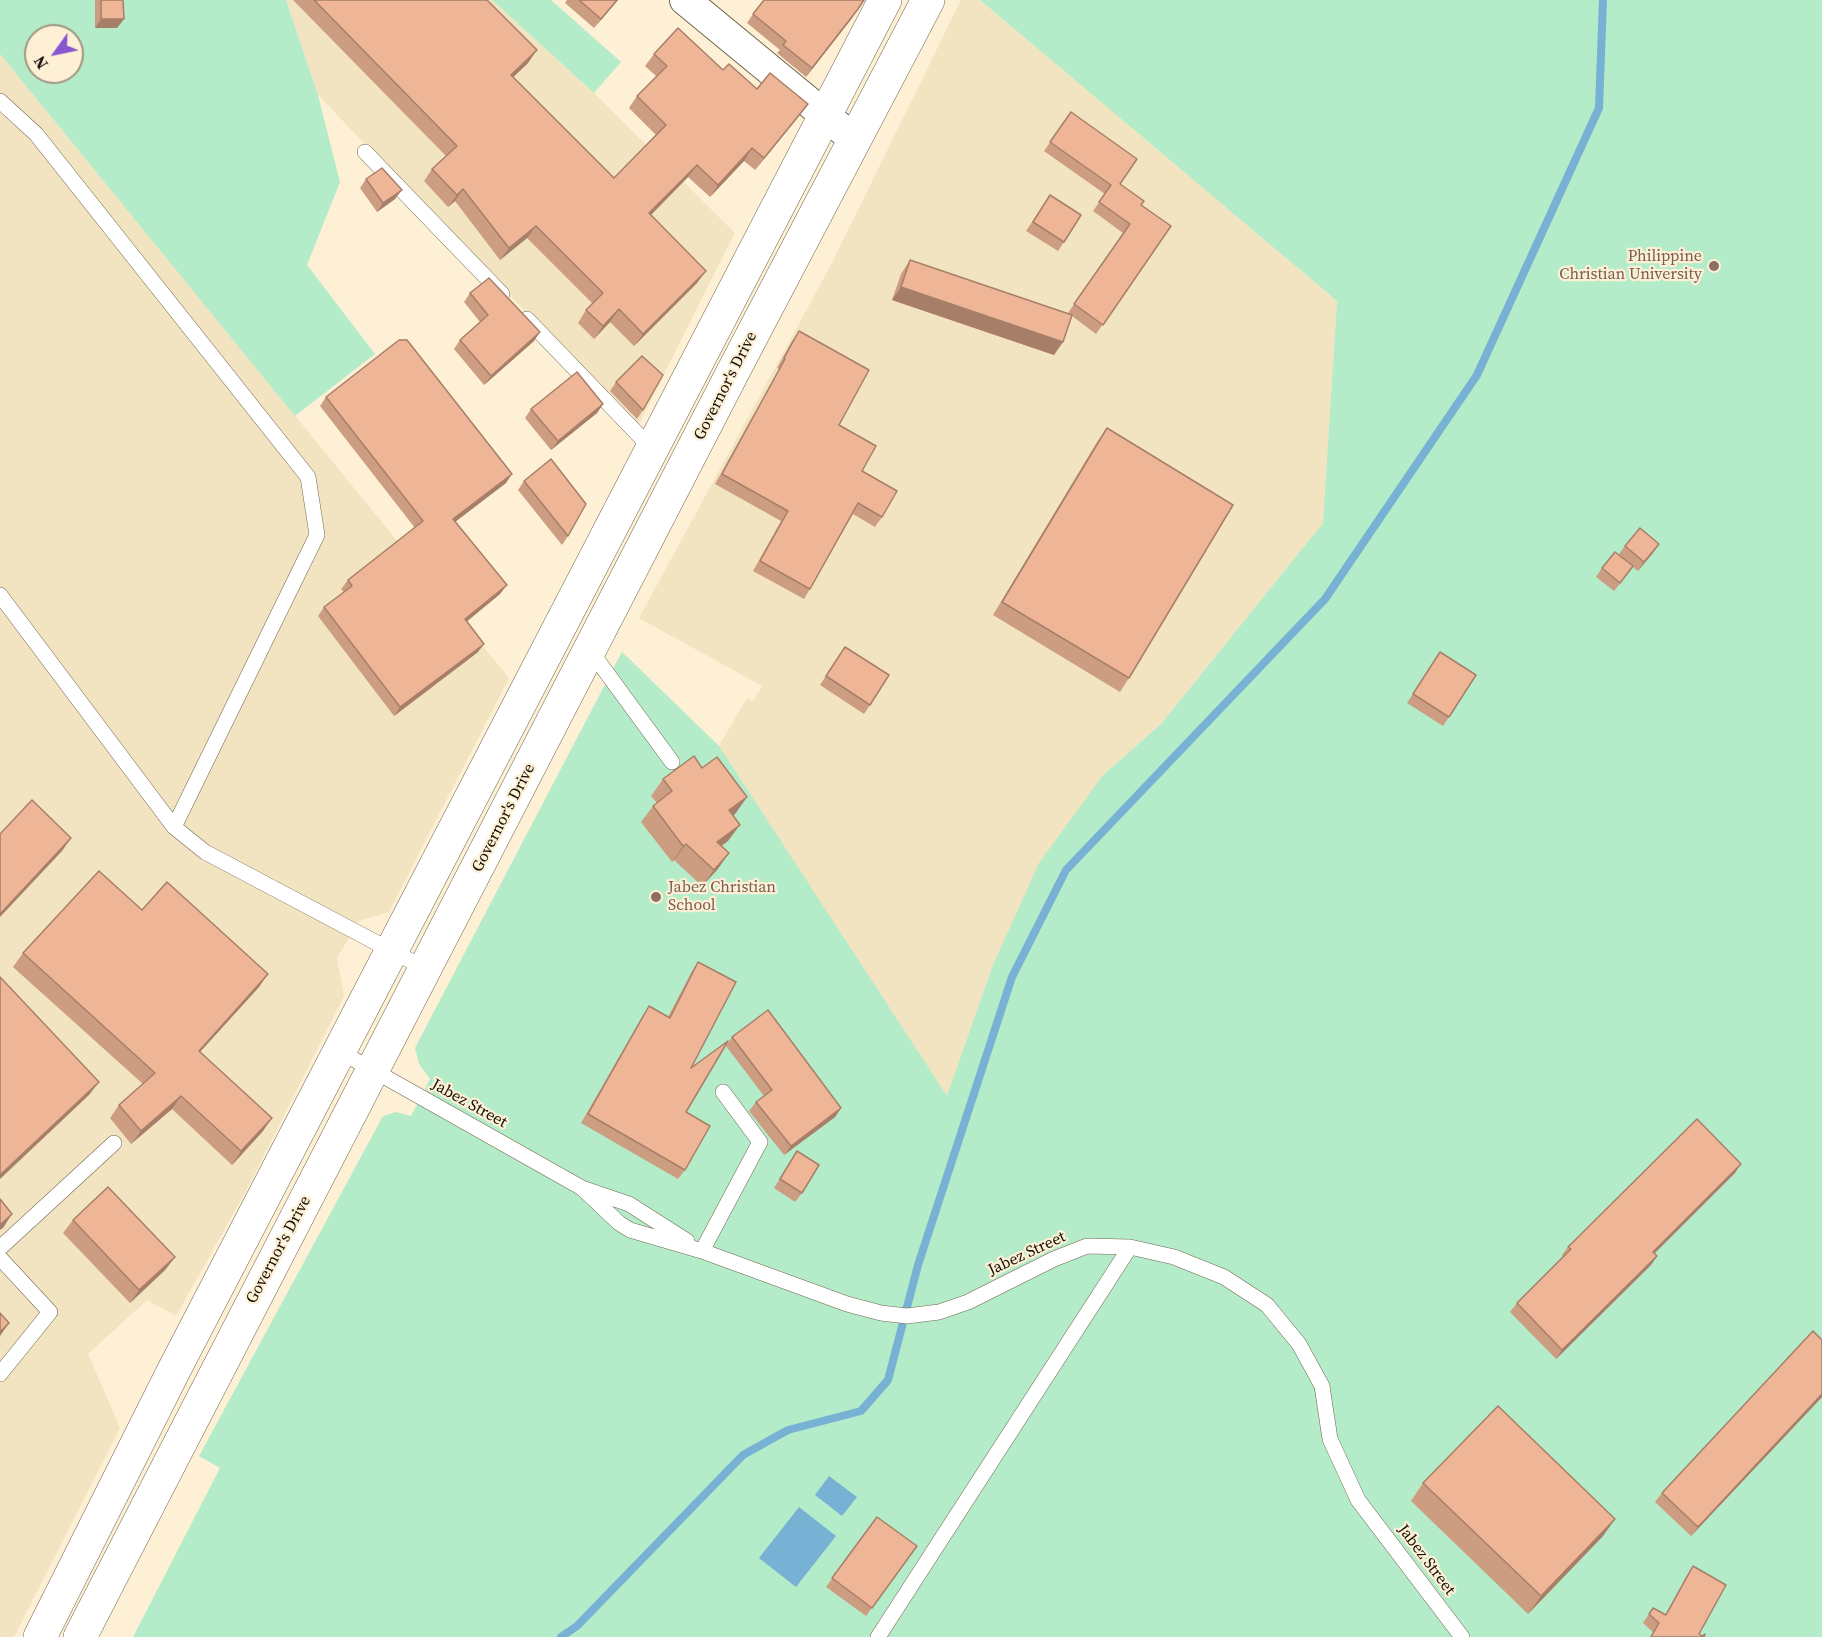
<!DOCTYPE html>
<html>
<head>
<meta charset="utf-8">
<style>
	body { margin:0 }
	#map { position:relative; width:1822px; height:1637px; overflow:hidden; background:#fdf0d5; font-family:"Source Serif 4",serif }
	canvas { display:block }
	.north { position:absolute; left:24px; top:24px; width:60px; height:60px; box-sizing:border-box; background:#fdf0d5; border:2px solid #a09783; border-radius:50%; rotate:237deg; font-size:16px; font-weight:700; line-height:24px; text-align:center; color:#151108 }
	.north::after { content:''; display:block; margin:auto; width:21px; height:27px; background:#8857cf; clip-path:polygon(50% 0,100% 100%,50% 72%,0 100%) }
</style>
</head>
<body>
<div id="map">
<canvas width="1822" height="1637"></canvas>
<div class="north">N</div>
</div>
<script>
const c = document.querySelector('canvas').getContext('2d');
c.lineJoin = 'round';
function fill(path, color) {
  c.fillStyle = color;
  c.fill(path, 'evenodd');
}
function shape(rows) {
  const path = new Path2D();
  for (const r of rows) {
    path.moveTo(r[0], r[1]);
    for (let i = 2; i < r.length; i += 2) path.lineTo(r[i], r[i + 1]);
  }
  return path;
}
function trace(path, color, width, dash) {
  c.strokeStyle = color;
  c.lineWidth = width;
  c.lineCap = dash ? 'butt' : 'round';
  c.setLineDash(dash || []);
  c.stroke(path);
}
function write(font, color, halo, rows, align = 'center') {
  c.font = font + ' "Source Serif 4",serif';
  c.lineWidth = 4.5;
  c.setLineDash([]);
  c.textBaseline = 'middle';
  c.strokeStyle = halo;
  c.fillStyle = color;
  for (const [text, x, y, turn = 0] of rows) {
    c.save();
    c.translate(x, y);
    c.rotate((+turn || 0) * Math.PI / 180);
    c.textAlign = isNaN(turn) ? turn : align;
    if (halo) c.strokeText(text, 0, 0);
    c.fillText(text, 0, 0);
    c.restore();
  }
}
const built = shape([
	[286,0,492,0,594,93,735,233,637,428,318,95],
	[961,0,980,0,1337,301,1323,523,1161,724,1103,775,947,1097,415,1048,622,652,719,746,747,698,753,701,762,686,639,618,832,263],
	[0,54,509,678,389,912,359,921,337,958,344,996,245,1193,176,1316,147,1300,88,1354,120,1428,14,1637,0,1637]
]);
const green = shape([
	[0,0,286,0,318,95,340,182,307,265,375,354,295,416,0,54],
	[36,36,72,36,72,72,36,72],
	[492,0,551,0,621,62,594,93],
	[980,0,1822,0,1822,1637,133,1637,220,1468,199,1456,383,1116,396,1112,411,1116,421,1097,430,1079,419,1064,415,1048,622,652,719,746,947,1096,993,965,1039,863,1103,775,1161,724,1323,523,1337,301]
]);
const water = shape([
	[829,1476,857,1497,842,1516,815,1495],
	[799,1507,836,1536,796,1587,759,1558]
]);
const stream = shape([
	[561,1637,577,1626,743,1455,788,1430,861,1411,888,1380,918,1265,1012,977,1066,870,1325,599,1477,375,1599,108,1603,0]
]);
const lane = shape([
	[0,101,36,134,308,477,317,535,174,827],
	[365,152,502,294],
	[527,319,652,449],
	[0,595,174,827,205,852,426,969],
	[590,650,672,762],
	[339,1051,582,1188,629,1204,687,1241],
	[582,1188,619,1223,630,1230,702,1251,847,1304,881,1313,907,1316,939,1312,968,1302,1054,1259,1087,1246,1130,1247,1174,1257,1224,1277,1267,1305,1299,1344,1322,1386,1330,1439,1358,1500,1462,1637],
	[0,1248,114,1143],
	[702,1251,760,1142,723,1092],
	[0,1258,50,1312,0,1374],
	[878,1637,1130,1247]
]);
const street = shape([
	[685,0,855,140]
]);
const highway = shape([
	[40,1637,174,1370,885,0],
	[80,1637,736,366,928,0]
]);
const wall = shape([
	[95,0,123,0,124,19,117,28,95,28],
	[293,0,487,0,528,63,513,77,614,178,656,135,629,108,637,96,657,77,645,66,654,54,723,70,757,89,808,104,799,116,755,170,744,161,710,197,688,177,651,215,697,283,634,346,610,322,594,339,578,323,586,310,593,304,527,238,500,260,455,201,448,207,424,181,432,169,446,156],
	[567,0,618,0,594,28,565,3],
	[753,14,852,18,806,77,777,53,780,50,747,23],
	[1071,112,1120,184,1141,205,1171,226,1096,334,1072,316,1054,355,892,300,901,274,910,260,1069,314,1068,313,1123,233,1093,211,1105,194,1044,151],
	[366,179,395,199,377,212,360,188],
	[1044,204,1064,242,1058,251,1026,231],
	[470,293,534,341,484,385,454,349,460,340,480,322,464,302],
	[799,331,839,425,862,471,882,517,875,527,853,514,810,589,804,599,753,571,781,521,715,484,779,369,777,368,792,341],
	[616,382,643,410,637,419,610,391],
	[326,397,506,483,455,522,500,594,467,621,478,652,394,716,318,616,324,607,344,592,341,589,348,580,415,528,320,406],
	[603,404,597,413,551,450,525,418,531,409],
	[1107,428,1129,678,1120,692,993,615,1097,442],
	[524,481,568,536,562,545,518,490],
	[1659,544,1638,571,1633,567,1614,591,1596,577,1602,568,1619,554,1625,546],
	[1440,652,1449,717,1443,726,1407,703],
	[839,656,870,705,864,714,820,685],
	[702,768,747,797,735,814,733,816,728,841,721,846,729,853,717,870,702,886,674,860,672,862,641,822,653,806,657,803,651,796,663,779],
	[142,910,259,987,200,1052,263,1131,232,1165,172,1109,131,1144,110,1118,119,1105,143,1084,13,967,23,953],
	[698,962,691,1068,686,1112,685,1170,678,1179,581,1123,643,1015,649,1006,668,1017,692,971],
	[732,1037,841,1108,835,1117,784,1155,749,1111,756,1102,764,1096,726,1046],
	[797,1151,802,1193,795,1202,774,1188],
	[1735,1173,1654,1253,1657,1256,1651,1265,1556,1359,1510,1312,1517,1303,1563,1257,1562,1255,1568,1247],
	[73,1220,175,1257,165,1270,130,1303,63,1233],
	[1822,1340,1822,1397,1691,1536,1655,1502,1662,1493],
	[1423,1483,1615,1519,1603,1536,1528,1614,1411,1501],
	[877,1517,917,1546,866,1616,826,1587],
	[1693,1566,1699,1634,1704,1637,1650,1637,1653,1632,1643,1623,1653,1608,1665,1615,1687,1575]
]);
const shadedWall = shape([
	[617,0,618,0,594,28,601,19],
	[858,9,852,18,806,77,812,68],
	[101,19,124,19,117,28,95,28],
	[537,50,528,63,503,87,511,75],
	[808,104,799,116,755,170,764,158],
	[752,148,744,161,710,197,718,185],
	[697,165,688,177,640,226,649,213],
	[463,189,455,201,448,207,457,195],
	[402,190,395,199,377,212,383,203],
	[536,226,527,238,500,260,509,248],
	[706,271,697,283,634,346,643,334],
	[901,287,1063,342,1054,355,892,300],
	[619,309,610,322,594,339,603,326],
	[540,332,534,341,484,385,491,376],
	[603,404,597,413,551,450,558,441],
	[512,474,506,483,447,528,453,519],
	[1659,544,1653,553,1638,571,1644,562],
	[507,585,500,594,459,628,465,619],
	[484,644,478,652,394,716,400,707],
	[747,797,735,814,717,827,729,810],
	[740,825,728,841,705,858,717,842],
	[71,838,62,851,0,917,0,914],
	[686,844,674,860,672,862,683,846],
	[729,853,717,870,702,886,714,870],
	[268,974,259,987,189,1064,199,1051],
	[99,1082,89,1095,0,1179,0,1175],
	[181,1096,172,1109,131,1144,141,1131],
	[841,1108,835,1117,784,1155,791,1146],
	[272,1118,263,1131,232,1165,241,1151],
	[1741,1164,1735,1173,1647,1261,1653,1252],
	[12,1214,3,1228,0,1230,0,1225],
	[1657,1256,1651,1265,1556,1359,1562,1350],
	[175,1257,165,1270,130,1303,139,1290],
	[9,1323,0,1336,0,1332],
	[1822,1394,1822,1397,1691,1536,1698,1527],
	[1615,1519,1603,1536,1528,1614,1541,1596]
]);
const building = shape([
	[101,0,123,0,124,19,101,19,101,0],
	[314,0,487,0,537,50,511,75,614,178,666,125,637,96,667,66,654,54,678,28,723,70,729,64,757,89,770,73,808,104,764,158,752,148,718,185,697,165,649,213,706,271,643,334,619,309,603,326,586,310,603,293,536,226,509,248,463,189,457,195,432,169,457,146,314,0],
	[579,0,617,0,601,19,579,0],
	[764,0,864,0,858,9,812,68,783,45,786,41,753,14,764,0],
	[1071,112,1137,159,1120,184,1144,201,1141,205,1171,226,1103,325,1074,304,1130,224,1099,202,1111,185,1050,142,1071,112],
	[382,168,402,190,383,203,366,179,382,168],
	[1050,195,1081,215,1064,242,1033,222,1050,195],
	[910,260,1072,315,1063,342,901,287,910,260],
	[489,278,540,332,491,376,460,340,488,315,470,293,489,278],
	[799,331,869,370,839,425,876,446,862,471,897,491,882,517,858,503,810,589,760,561,788,511,722,474,785,359,784,358,799,331],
	[399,340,407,340,512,474,453,519,507,585,465,619,484,644,400,707,324,607,352,586,348,580,423,521,326,397,399,340],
	[642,356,663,375,643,410,616,382,642,356],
	[577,372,603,404,558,441,531,409,577,372],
	[1107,428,1233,505,1129,678,1002,602,1107,428],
	[551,459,586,504,568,536,524,481,551,459],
	[1640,528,1659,544,1644,562,1625,546,1640,528],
	[1615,552,1633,566,1620,583,1602,568,1615,552],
	[845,647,889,675,870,705,826,676,845,647],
	[1440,652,1476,675,1449,717,1413,694,1440,652],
	[694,756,702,768,717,757,747,797,729,810,740,825,717,842,729,853,714,870,686,844,683,846,653,806,672,791,663,779,694,756],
	[32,800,71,838,0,914,0,834,32,800],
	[99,871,142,910,167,882,268,974,199,1051,272,1118,241,1151,181,1096,141,1131,119,1105,155,1073,23,953,99,871],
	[698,962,736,982,691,1068,728,1041,686,1112,710,1126,685,1170,588,1114,649,1006,670,1018,698,962],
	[0,977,99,1082,0,1175,0,977],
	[768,1010,841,1108,791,1146,756,1102,772,1090,732,1037,768,1010],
	[1697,1119,1741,1164,1653,1252,1657,1256,1562,1350,1517,1303,1571,1249,1568,1247,1697,1119],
	[797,1151,819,1165,802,1193,780,1179,797,1151],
	[108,1187,175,1257,139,1290,73,1220,108,1187],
	[0,1199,12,1214,0,1225,0,1199],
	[0,1313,9,1323,0,1332,0,1313],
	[1813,1331,1822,1340,1822,1394,1698,1527,1662,1493,1813,1331],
	[1498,1406,1615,1519,1541,1596,1423,1483,1498,1406],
	[877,1517,917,1546,872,1608,832,1578,877,1517],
	[1693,1566,1726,1585,1699,1634,1702,1636,1705,1634,1704,1637,1651,1637,1659,1623,1649,1614,1653,1608,1666,1615,1693,1566]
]);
const markers = [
	[1714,266,6,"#8d6e63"],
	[656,897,6,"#8d6e63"]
];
const educationNames = [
	["Philippine",1702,257],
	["Christian University",1702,275],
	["Jabez Christian",668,888,"left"],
	["School",668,906,"left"]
];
const streetNames = [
	["Governor's Drive",726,386,-63],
	["Governor's Drive",504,818,-63],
	["Jabez Street",469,1104,29],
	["Governor's Drive",279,1250,-62],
	["Jabez Street",1027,1254,-25],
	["Jabez Street",1426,1560,53]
];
fill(built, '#f2e3c1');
fill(green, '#b4ecca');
fill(water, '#77b1d4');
trace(stream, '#77b1d4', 8);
trace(lane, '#70664e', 16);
trace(street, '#70664e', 32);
trace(highway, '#70664e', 34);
trace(lane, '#fff', 15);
trace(street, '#fff', 30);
trace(highway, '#fff', 33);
fill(wall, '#cd9d81');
fill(shadedWall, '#a77f69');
fill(building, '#eeb696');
trace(building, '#a77f69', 1.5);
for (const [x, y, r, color] of markers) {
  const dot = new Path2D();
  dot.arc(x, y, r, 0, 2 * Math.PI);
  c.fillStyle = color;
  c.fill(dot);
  trace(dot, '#fdf0d5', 2);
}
write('16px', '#785e54', '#fdf0d5', educationNames, 'right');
write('16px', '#151108', '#fdf0d5', streetNames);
</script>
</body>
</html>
